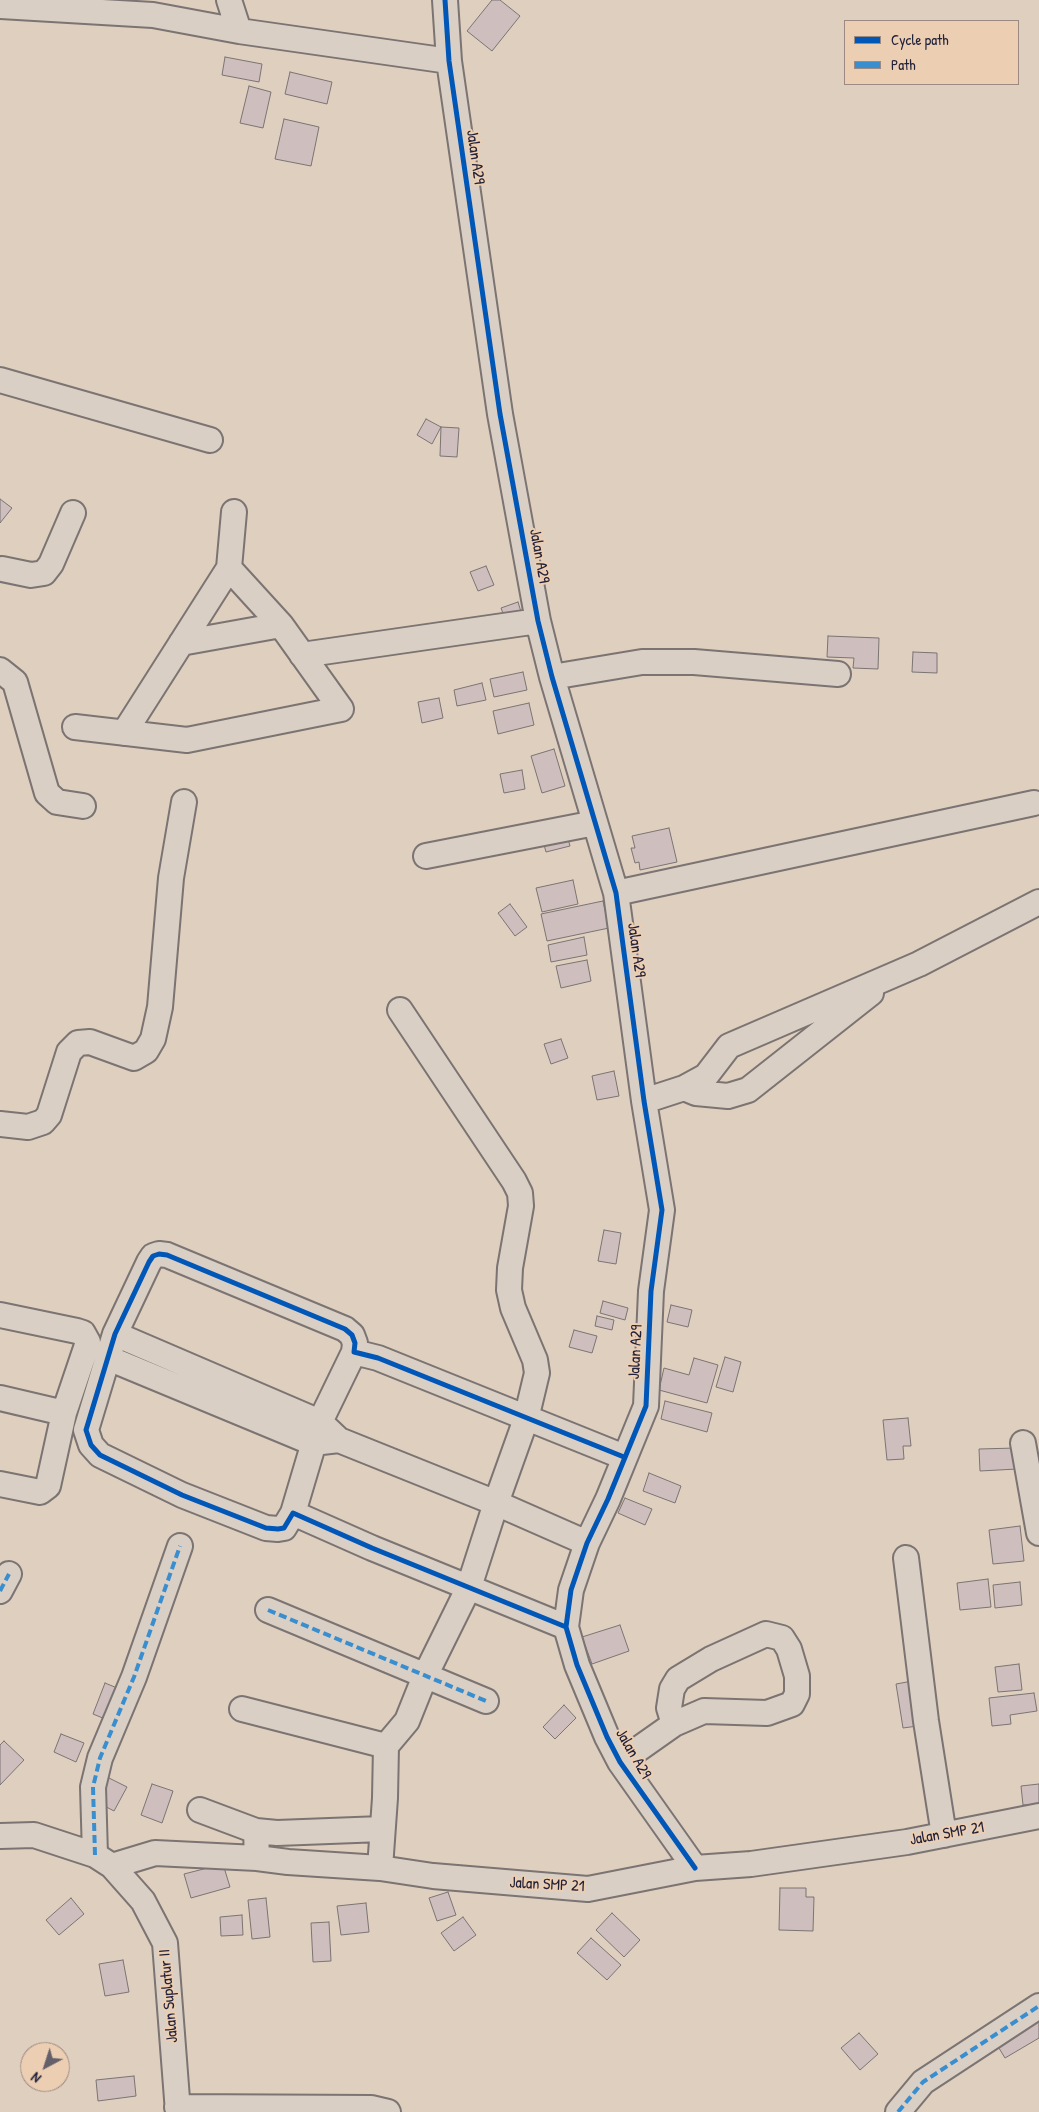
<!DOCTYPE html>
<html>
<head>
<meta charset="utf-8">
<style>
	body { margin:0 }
	#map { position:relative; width:1039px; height:2112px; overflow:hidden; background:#dfcfbf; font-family:"Patrick Hand",sans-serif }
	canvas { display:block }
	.legend { position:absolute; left:844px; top:20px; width:175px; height:65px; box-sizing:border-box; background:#ecceb2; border:1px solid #9b8982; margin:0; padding:6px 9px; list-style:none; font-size:15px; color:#22223b }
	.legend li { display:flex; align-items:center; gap:10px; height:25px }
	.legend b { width:25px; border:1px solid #9b8982 }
	.north { position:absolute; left:20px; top:2042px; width:50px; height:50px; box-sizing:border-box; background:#ecceb2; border:1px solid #9b8982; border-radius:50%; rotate:220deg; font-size:14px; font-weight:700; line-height:20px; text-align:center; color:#22223b }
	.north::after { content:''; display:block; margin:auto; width:18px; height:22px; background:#645f69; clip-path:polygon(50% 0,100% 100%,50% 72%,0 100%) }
</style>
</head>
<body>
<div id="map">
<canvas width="1039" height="2112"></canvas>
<ul class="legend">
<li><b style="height:6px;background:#0057b8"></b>Cycle path</li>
<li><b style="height:6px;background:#398ed0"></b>Path</li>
</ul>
<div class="north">N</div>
</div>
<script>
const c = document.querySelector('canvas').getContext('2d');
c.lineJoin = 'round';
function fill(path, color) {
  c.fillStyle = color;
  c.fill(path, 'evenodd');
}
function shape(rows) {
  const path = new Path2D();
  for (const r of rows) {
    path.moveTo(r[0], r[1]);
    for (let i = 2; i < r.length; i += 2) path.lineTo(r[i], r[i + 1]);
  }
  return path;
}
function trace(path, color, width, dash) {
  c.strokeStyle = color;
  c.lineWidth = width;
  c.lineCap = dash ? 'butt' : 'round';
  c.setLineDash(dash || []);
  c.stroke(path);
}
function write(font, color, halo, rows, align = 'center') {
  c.font = font + ' "Patrick Hand",sans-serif';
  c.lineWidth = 4;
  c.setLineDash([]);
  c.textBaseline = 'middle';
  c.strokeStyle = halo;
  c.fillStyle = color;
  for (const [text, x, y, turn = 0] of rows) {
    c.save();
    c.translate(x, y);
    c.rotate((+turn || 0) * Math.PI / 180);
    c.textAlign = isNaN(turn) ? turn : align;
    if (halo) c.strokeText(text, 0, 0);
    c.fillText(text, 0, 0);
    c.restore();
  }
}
const building = shape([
	[492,0,500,0,520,16,492,51,467,31,492,0],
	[225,57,262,64,259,82,222,75,225,57],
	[290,72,332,82,327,104,285,94,290,72],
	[249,86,271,92,263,128,240,123,249,86],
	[284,119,319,127,311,166,275,159,284,119],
	[426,419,441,427,432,444,417,435,426,419],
	[441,427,459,428,457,457,440,456,441,427],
	[0,499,12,508,0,523,0,499],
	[486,566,494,585,478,591,470,572,486,566],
	[518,602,522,615,506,621,501,608,518,602],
	[828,636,879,638,878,669,853,668,854,658,827,657,828,636],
	[913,652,937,653,937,673,912,672,913,652],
	[523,672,527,690,494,697,490,679,523,672],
	[482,683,486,700,457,706,454,690,482,683],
	[439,698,443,718,422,723,418,702,439,698],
	[529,703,534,725,498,734,493,711,529,703],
	[554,749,565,786,542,793,531,756,554,749],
	[522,770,525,789,504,793,500,774,522,770],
	[565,828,570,846,546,852,541,834,565,828],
	[669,828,677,862,640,870,639,862,635,863,631,848,635,848,632,836,669,828],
	[573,880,578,904,542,912,536,888,573,880],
	[603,901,609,928,547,941,541,914,603,901],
	[510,904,527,927,515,936,498,913,510,904],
	[584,937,587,955,551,962,548,945,584,937],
	[587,960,591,981,561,988,556,966,587,960],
	[561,1039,568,1058,551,1064,544,1044,561,1039],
	[614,1071,619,1096,597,1100,592,1076,614,1071],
	[604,1230,621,1233,616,1264,598,1261,604,1230],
	[603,1301,628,1308,625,1320,600,1313,603,1301],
	[671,1305,692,1310,688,1327,667,1322,671,1305],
	[597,1316,614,1320,612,1330,595,1326,597,1316],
	[574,1330,597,1336,592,1353,569,1347,574,1330],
	[725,1357,741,1362,733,1392,716,1387,725,1357],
	[694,1358,718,1365,707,1403,659,1390,664,1368,689,1375,694,1358],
	[665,1401,712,1413,707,1432,661,1419,665,1401],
	[908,1418,911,1446,903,1446,904,1459,887,1460,883,1420,908,1418],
	[1016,1448,1017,1469,980,1471,979,1449,1016,1448],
	[649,1473,681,1486,675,1503,643,1491,649,1473],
	[625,1498,652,1509,645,1525,618,1513,625,1498],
	[1020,1526,1024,1561,993,1564,989,1530,1020,1526],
	[988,1579,991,1607,960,1610,957,1583,988,1579],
	[1020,1582,1022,1605,995,1608,993,1585,1020,1582],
	[620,1625,629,1651,592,1664,582,1637,620,1625],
	[1019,1664,1022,1690,998,1692,995,1667,1019,1664],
	[918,1680,925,1725,903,1728,896,1684,918,1680],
	[105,1683,122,1690,110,1721,93,1714,105,1683],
	[1034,1693,1037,1711,1010,1715,1011,1724,992,1726,989,1698,1034,1693],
	[564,1705,576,1718,555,1739,543,1727,564,1705],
	[61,1734,84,1743,76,1762,54,1752,61,1734],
	[4,1741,24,1760,0,1785,0,1745,4,1741],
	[107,1777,127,1787,114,1811,95,1801,107,1777],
	[152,1784,173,1791,162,1823,141,1815,152,1784],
	[1039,1784,1039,1804,1023,1805,1021,1786,1039,1784],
	[223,1864,230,1887,191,1898,184,1874,223,1864],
	[780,1888,806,1888,806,1897,814,1897,813,1931,779,1930,780,1888],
	[448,1892,456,1915,437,1921,429,1898,448,1892],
	[71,1898,84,1914,59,1935,46,1920,71,1898],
	[266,1898,270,1937,252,1939,248,1900,266,1898],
	[366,1903,369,1932,341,1935,337,1906,366,1903],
	[612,1913,640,1940,624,1957,596,1930,612,1913],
	[242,1915,243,1935,221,1936,220,1917,242,1915],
	[463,1917,476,1935,454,1951,441,1933,463,1917],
	[329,1922,331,1961,313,1962,311,1923,329,1922],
	[591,1938,621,1965,607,1980,577,1953,591,1938],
	[123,1960,129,1992,105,1996,99,1964,123,1960],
	[1035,2015,1039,2022,1039,2038,1005,2058,994,2040,1035,2015],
	[859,2033,878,2054,860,2070,841,2048,859,2033],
	[134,2076,136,2096,98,2101,96,2080,134,2076]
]);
const minor = shape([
	[229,0,239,31],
	[445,0,449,61,500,414,538,621,552,677,616,893,644,1101,662,1210,651,1291,646,1406,608,1499,587,1543,571,1590,566,1627,577,1665,607,1737,620,1762,695,1868],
	[0,6,153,15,239,31,449,61],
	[0,380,210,440],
	[2,569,31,575,44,573,51,564,73,513],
	[181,643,281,625],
	[302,655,538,621],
	[0,670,15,682,47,793,57,802,83,806],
	[552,677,642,662,694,662,838,674],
	[75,727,187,740,341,709,281,625,229,568,234,512],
	[124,733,229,568],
	[426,856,595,823],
	[616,893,1034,803],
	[684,1088,696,1093,728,1096,748,1090,871,993],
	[644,1101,684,1088,706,1076,729,1046,919,964,1039,902],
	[0,1124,28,1127,43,1122,49,1115,69,1052,78,1043,90,1042,134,1058,146,1051,153,1039,160,1007,171,878,184,802],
	[0,1315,77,1331,83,1333,88,1342,64,1413,0,1398],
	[115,1334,320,1422,339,1440,496,1503,587,1543],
	[108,1358,313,1443,339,1440],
	[1023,1443,1039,1533],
	[0,1484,40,1492,48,1486,64,1413],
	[293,1513,320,1422,354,1352],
	[906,1558,926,1721,944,1835],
	[0,1591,9,1574],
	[268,1610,486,1701],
	[566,1627,372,1548,293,1513,284,1528,278,1529,266,1528,182,1495,100,1455,91,1445,86,1430,115,1334,149,1262,153,1256,159,1254,167,1255,345,1329,352,1335,355,1343,354,1352,378,1358,624,1457],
	[242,1709,386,1746],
	[620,1762,674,1724,704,1711,767,1713,792,1704,797,1694,797,1676,789,1649,782,1638,766,1634,711,1659,678,1679,672,1689,669,1708,674,1724],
	[200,1810,256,1831],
	[0,1836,34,1835,95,1855,112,1866,143,1901,165,1943,178,2112],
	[95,1855,93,1787,100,1758,134,1677,180,1546],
	[257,1858,256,1831,277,1833,382,1829],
	[112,1866,155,1853,257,1858,288,1862,380,1868,433,1876,588,1889,695,1868,751,1864,907,1842,1039,1816],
	[380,1868,385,1798,386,1746,407,1721,425,1676,469,1587,496,1503,526,1419,537,1373,535,1360,513,1308,509,1290,510,1268,521,1206,520,1193,514,1181,400,1010],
	[177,2107,371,2108,388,2112],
	[898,2112,923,2082,1039,2006]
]);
const quiet = shape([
	[0,1591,9,1574],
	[268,1610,486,1701],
	[95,1855,93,1787,100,1758,134,1677,180,1546],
	[898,2112,923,2082,1039,2006]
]);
const cycleway = shape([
	[445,0,449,61,500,414,538,621,552,677,616,893,644,1101,662,1210,651,1291,646,1406,608,1499,587,1543,571,1590,566,1627,577,1665,607,1737,620,1762,695,1868],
	[566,1627,372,1548,293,1513,284,1528,278,1529,266,1528,182,1495,100,1455,91,1445,86,1430,115,1334,149,1262,153,1256,159,1254,167,1255,345,1329,352,1335,355,1343,354,1352,378,1358,624,1457]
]);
const streetNames = [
	["Jalan A29",475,157,82],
	["Jalan A29",539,556,80],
	["Jalan A29",636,950,82],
	["Jalan A29",636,1352,-87],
	["Jalan A29",633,1754,60],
	["Jalan SMP 21",947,1834,-10],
	["Jalan SMP 21",547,1885,3],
	["Jalan Suplatur II",169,1996,-95]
];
fill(building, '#cebebe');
trace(building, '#7b7472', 1);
trace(minor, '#7b7472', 28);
trace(minor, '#dacfc4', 24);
trace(quiet, '#398ed0', 4, [8, 4]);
trace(cycleway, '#0057b8', 5);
write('16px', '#22223b', '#ecceb2', streetNames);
</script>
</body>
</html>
